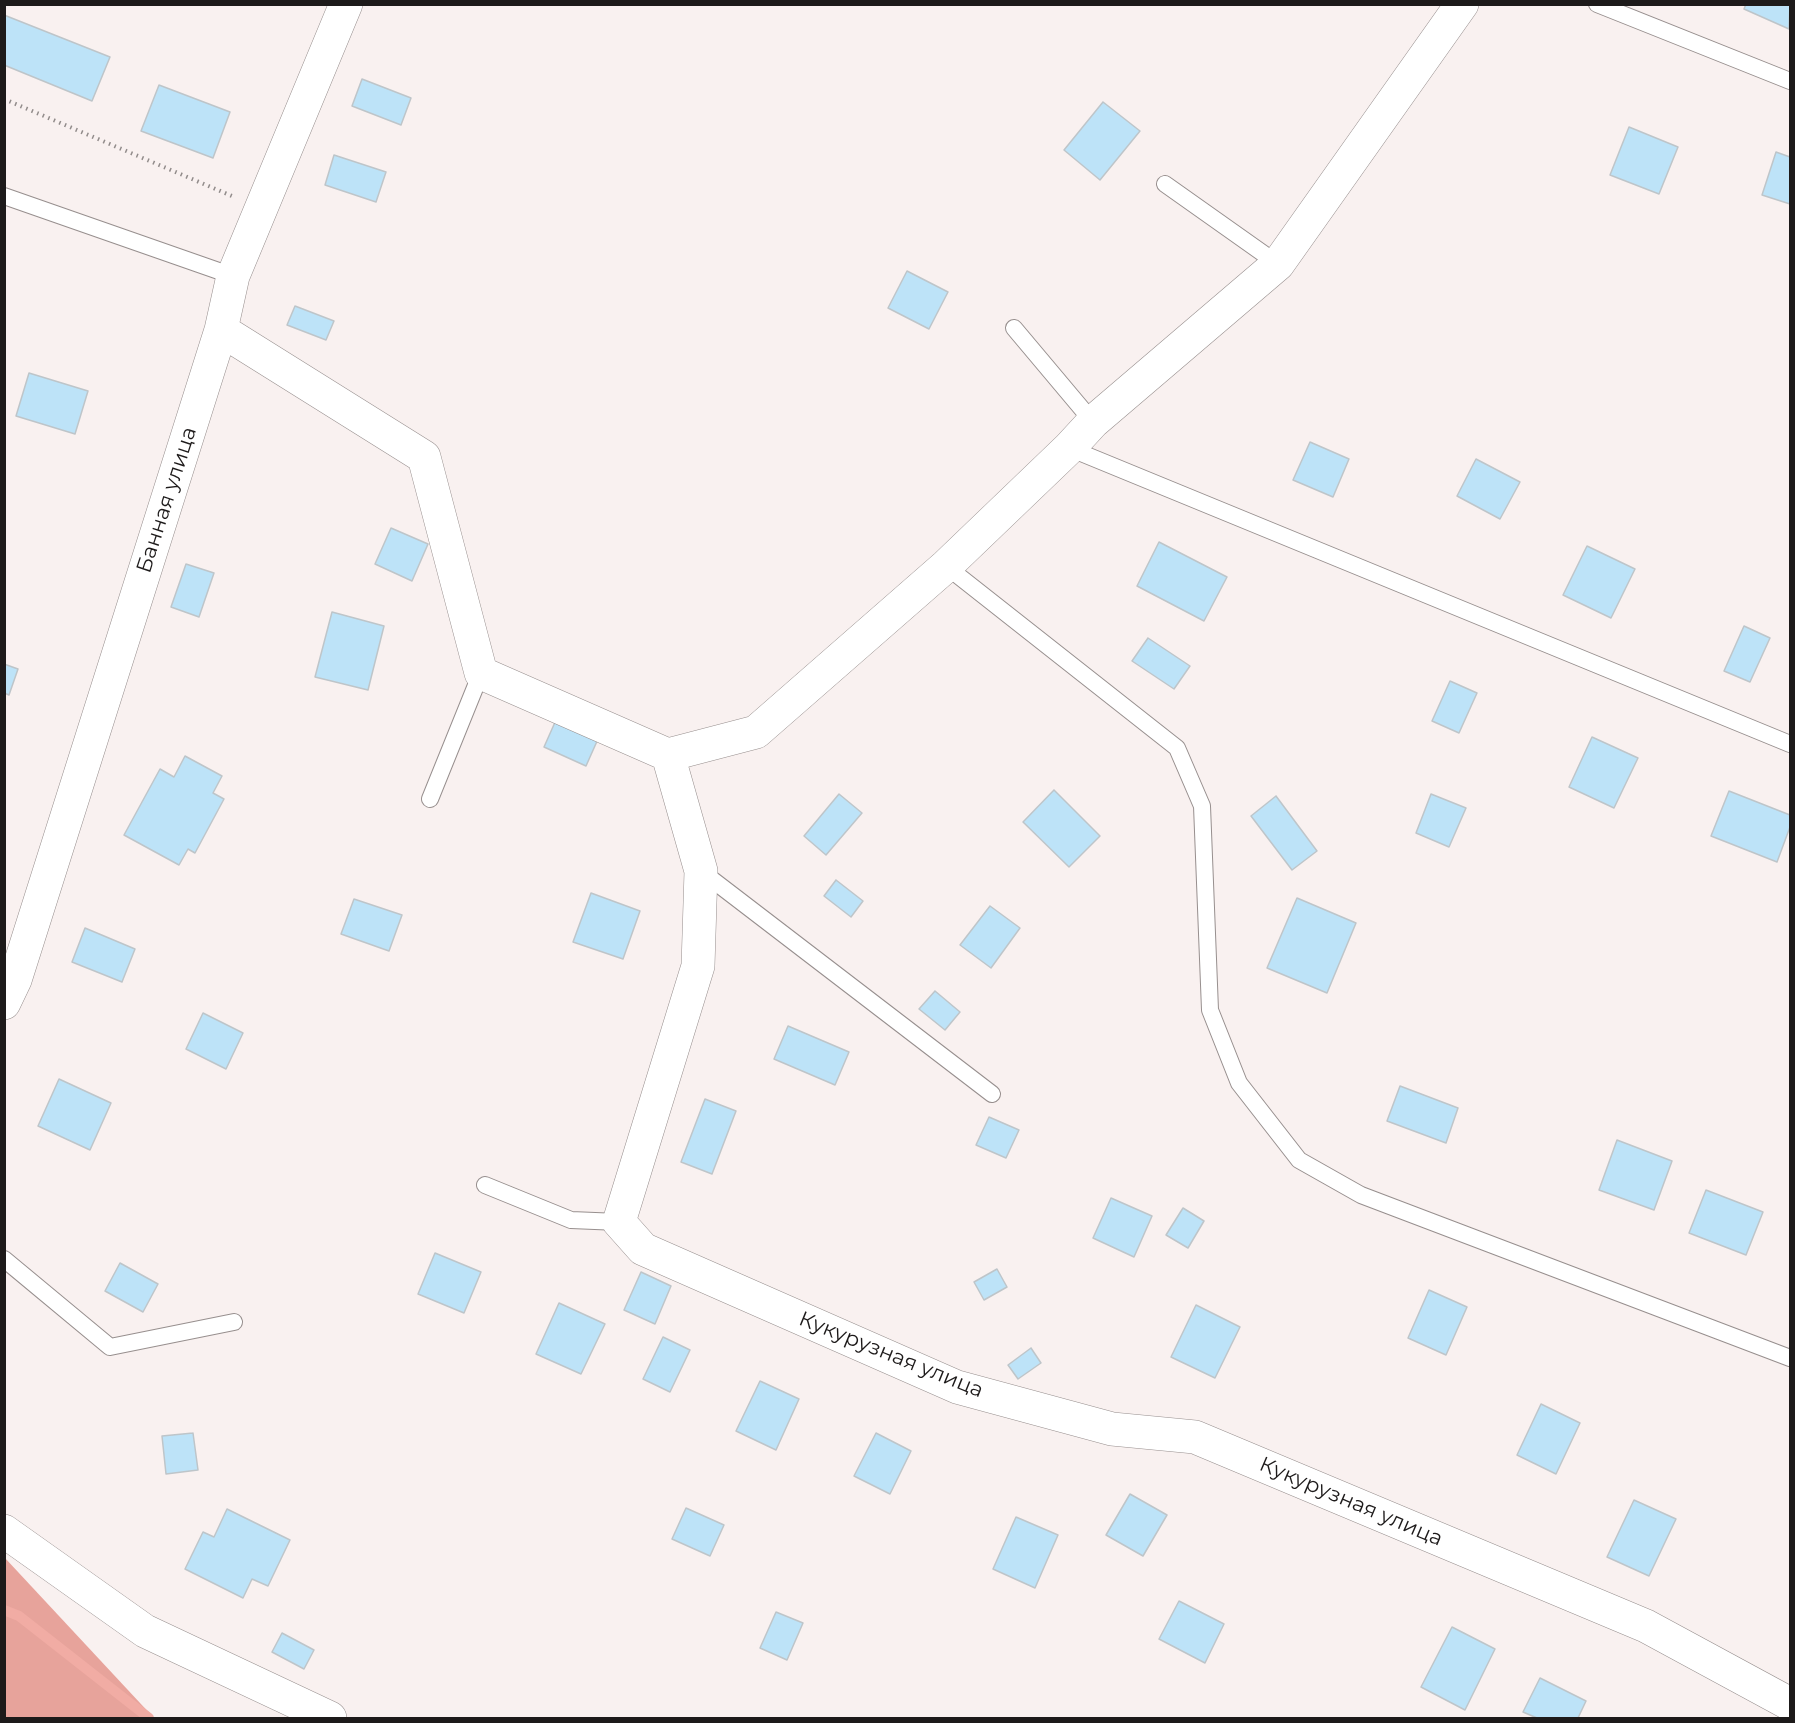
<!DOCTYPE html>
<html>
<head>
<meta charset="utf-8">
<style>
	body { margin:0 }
	#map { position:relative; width:1795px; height:1723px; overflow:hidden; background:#f9f1f0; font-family:Montserrat,sans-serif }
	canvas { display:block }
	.frame { position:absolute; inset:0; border:6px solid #1d1a1a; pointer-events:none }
</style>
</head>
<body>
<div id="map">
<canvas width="1795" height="1723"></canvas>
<div class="frame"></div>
</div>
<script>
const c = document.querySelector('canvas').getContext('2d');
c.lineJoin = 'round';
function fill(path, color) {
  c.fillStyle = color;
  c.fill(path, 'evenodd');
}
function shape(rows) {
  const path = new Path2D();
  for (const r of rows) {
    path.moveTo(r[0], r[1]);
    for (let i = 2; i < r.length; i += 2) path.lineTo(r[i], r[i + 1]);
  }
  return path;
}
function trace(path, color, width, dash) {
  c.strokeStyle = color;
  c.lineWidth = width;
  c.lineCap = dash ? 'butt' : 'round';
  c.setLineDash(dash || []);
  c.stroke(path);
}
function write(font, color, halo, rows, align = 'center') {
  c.font = font + ' Montserrat,sans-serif';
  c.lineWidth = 5;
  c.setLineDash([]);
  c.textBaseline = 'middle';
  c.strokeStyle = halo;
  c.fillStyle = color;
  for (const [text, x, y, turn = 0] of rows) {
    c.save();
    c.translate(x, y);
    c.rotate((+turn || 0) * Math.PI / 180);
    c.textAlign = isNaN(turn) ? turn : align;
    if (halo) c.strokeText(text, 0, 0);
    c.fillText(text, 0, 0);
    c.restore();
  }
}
const forest = shape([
	[5,1558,154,1718,5,1718]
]);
const stream = shape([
	[4,1610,19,1616,149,1718]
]);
const building = shape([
	[1746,4,1790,4,1789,29,1744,9,1746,4],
	[4,15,110,57,92,101,4,65,4,15],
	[362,79,411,98,401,125,352,106,362,79],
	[159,85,230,112,213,158,141,131,159,85],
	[1103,102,1140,131,1100,180,1064,150,1103,102],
	[1629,127,1678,147,1659,194,1610,175,1629,127],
	[1776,152,1790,157,1790,204,1762,195,1776,152],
	[334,155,386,172,376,202,325,185,334,155],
	[907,271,948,292,929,329,888,308,907,271],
	[295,306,334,321,326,340,287,325,295,306],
	[29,373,88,391,75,434,16,416,29,373],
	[1310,442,1349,459,1333,497,1293,480,1310,442],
	[1476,459,1520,482,1500,519,1457,496,1476,459],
	[391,528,428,544,412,581,375,564,391,528],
	[1159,542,1227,577,1204,621,1137,586,1159,542],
	[1587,546,1635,569,1611,618,1563,595,1587,546],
	[186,564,214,573,199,617,171,607,186,564],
	[332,612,384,626,368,690,315,677,332,612],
	[1744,626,1770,638,1750,682,1724,671,1744,626],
	[1148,638,1190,666,1174,689,1132,661,1148,638],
	[4,664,18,669,9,695,4,693,4,664],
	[1450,681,1477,693,1459,733,1432,721,1450,681],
	[556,720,598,739,586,766,544,747,556,720],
	[1592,737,1638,758,1614,808,1569,787,1592,737],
	[185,756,222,776,213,793,224,799,195,853,188,849,179,865,124,835,160,769,174,777,185,756],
	[1054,790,1100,836,1069,867,1023,822,1054,790],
	[1729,791,1790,815,1790,827,1777,862,1711,836,1729,791],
	[839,794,862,813,826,855,804,836,839,794],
	[1431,794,1466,808,1449,847,1416,833,1431,794],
	[1276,796,1317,851,1292,870,1251,816,1276,796],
	[836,880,863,901,851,917,824,896,836,880],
	[591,893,640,911,623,959,573,942,591,893],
	[1297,898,1356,923,1327,993,1267,968,1297,898],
	[354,899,402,915,389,951,341,934,354,899],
	[990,906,1020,928,991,968,960,945,990,906],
	[85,928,135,949,122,982,72,962,85,928],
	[935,991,960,1012,945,1030,919,1009,935,991],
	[203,1013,243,1033,226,1069,186,1049,203,1013],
	[788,1026,849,1052,835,1085,774,1059,788,1026],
	[59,1079,111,1103,90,1150,38,1126,59,1079],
	[1400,1086,1458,1108,1446,1143,1387,1121,1400,1086],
	[705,1099,736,1111,712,1174,681,1162,705,1099],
	[989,1117,1019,1130,1006,1158,976,1145,989,1117],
	[1617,1140,1672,1161,1654,1210,1599,1190,1617,1140],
	[1706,1190,1763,1212,1746,1255,1689,1233,1706,1190],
	[1111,1198,1152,1216,1134,1257,1093,1238,1111,1198],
	[1183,1208,1204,1221,1188,1248,1166,1235,1183,1208],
	[435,1253,481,1272,464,1313,418,1294,435,1253],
	[120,1263,158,1284,143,1312,105,1291,120,1263],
	[997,1269,1007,1287,984,1300,974,1282,997,1269],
	[641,1272,671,1286,655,1324,624,1310,641,1272],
	[1429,1290,1467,1307,1446,1355,1408,1338,1429,1290],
	[559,1303,605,1324,581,1374,536,1354,559,1303],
	[1196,1305,1240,1327,1215,1378,1171,1357,1196,1305],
	[663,1337,690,1350,670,1392,643,1379,663,1337],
	[1031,1348,1041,1363,1018,1379,1008,1365,1031,1348],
	[760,1381,799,1399,776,1450,736,1431,760,1381],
	[1541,1404,1580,1423,1556,1474,1517,1455,1541,1404],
	[193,1433,198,1470,166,1474,162,1436,193,1433],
	[876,1433,911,1451,890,1494,854,1476,876,1433],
	[1130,1494,1167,1515,1143,1556,1106,1535,1130,1494],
	[1634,1500,1676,1519,1649,1576,1607,1557,1634,1500],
	[686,1508,724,1525,710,1556,672,1539,686,1508],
	[227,1509,290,1540,268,1586,252,1579,243,1598,185,1569,203,1532,214,1537,227,1509],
	[1016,1517,1058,1535,1035,1588,993,1569,1016,1517],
	[1179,1601,1224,1624,1205,1663,1159,1639,1179,1601],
	[776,1612,803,1623,787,1660,760,1648,776,1612],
	[1452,1627,1495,1649,1465,1710,1421,1687,1452,1627],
	[282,1633,314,1650,304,1669,272,1652,282,1633],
	[1540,1678,1586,1701,1578,1718,1537,1718,1523,1712,1540,1678]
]);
const path = shape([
	[4,99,232,196]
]);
const service = shape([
	[1597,4,1790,81],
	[1165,184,1278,264],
	[4,196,233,276],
	[1014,328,1093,422],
	[1069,448,1790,744],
	[946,566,1177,748,1202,806,1210,1010,1239,1083,1299,1160,1361,1195,1790,1358],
	[430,799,481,673],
	[701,871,992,1094],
	[485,1185,571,1220,619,1222],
	[4,1259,110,1347,234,1322]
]);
const minor = shape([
	[221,330,424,457,481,673,668,755,756,732,946,566,1069,448,1093,422,1278,264,1462,4],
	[668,755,701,871,698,966,619,1222,643,1249,957,1387,1112,1429,1195,1437,1646,1626,1790,1704],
	[4,1003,15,980,221,330,233,276,346,4],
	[4,1531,145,1631,330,1718]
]);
const streetNames = [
	["Банная улица",167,500,-72],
	["Кукурузная улица",891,1355,22],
	["Кукурузная улица",1351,1502,23]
];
fill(forest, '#e7a39b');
trace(stream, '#f1aca4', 10);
fill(building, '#bde3f8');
trace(building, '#bec5c9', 1.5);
trace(service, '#978f8e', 18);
trace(minor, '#978f8e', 34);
trace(path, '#928c8b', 4, [1.5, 4.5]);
trace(service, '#fff', 16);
trace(minor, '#fff', 33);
write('21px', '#1d1a1a', '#fff', streetNames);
</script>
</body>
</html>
